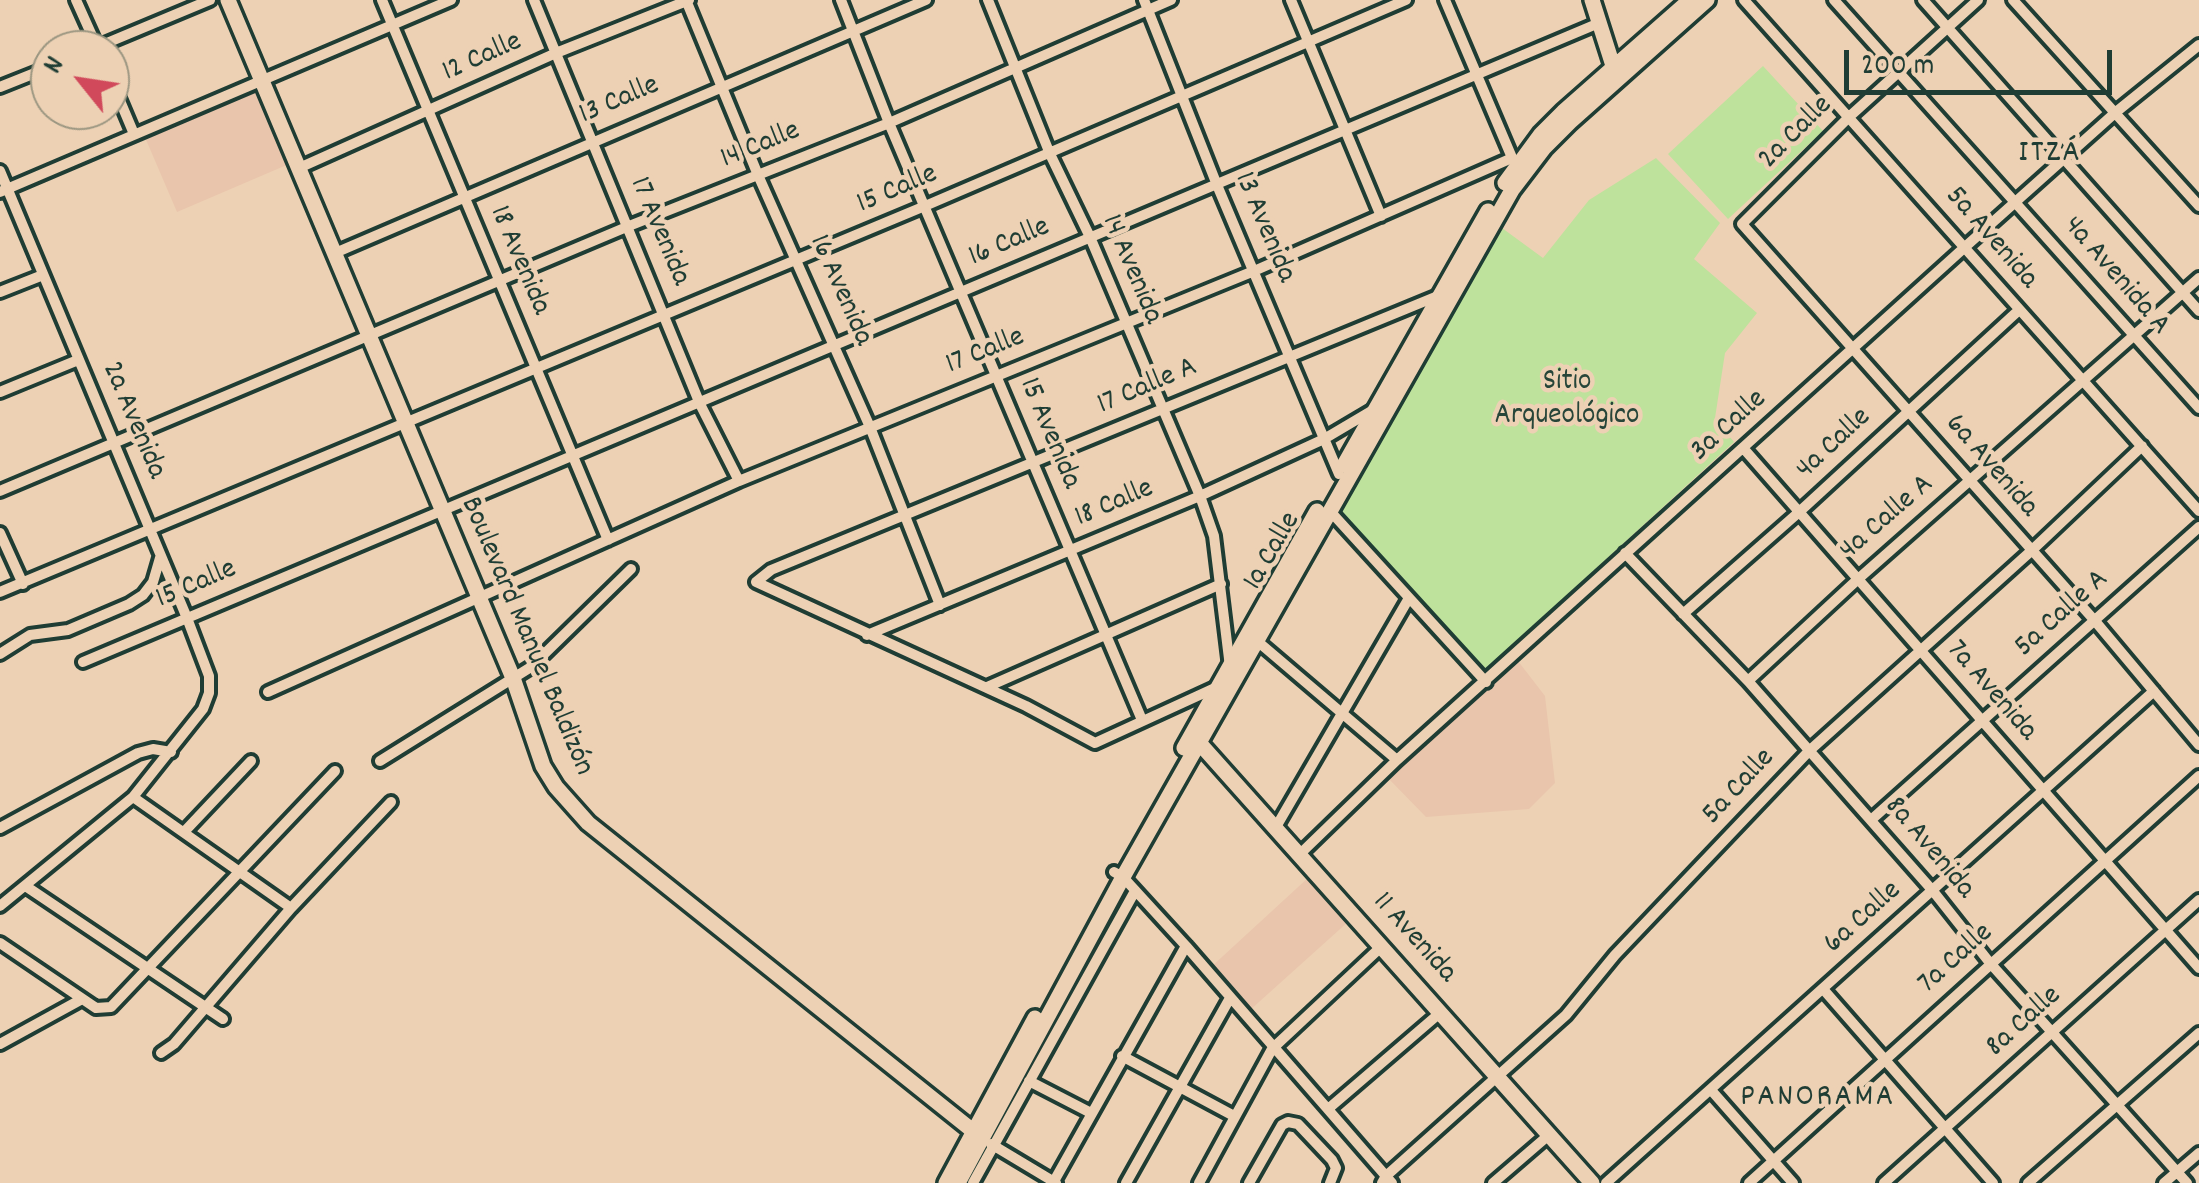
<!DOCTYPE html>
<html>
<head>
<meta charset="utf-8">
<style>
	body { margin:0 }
	#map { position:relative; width:2199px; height:1183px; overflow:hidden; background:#edd1b4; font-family:Dekko,sans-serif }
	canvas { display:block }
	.north { position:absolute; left:30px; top:30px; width:100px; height:100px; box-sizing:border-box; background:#edd1b4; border:2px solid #9b9681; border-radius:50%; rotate:300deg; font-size:28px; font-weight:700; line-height:40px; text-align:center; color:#1f3d34 }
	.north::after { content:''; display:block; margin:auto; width:35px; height:45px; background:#d1495b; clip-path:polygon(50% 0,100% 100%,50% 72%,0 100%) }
	.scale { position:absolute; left:1844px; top:50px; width:268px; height:45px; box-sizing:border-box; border:5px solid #1f3d34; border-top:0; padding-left:12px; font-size:30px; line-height:35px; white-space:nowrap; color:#1f3d34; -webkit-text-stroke:8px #edd1b4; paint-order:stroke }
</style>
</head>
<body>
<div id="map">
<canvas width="2199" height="1183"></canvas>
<div class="north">N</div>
<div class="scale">200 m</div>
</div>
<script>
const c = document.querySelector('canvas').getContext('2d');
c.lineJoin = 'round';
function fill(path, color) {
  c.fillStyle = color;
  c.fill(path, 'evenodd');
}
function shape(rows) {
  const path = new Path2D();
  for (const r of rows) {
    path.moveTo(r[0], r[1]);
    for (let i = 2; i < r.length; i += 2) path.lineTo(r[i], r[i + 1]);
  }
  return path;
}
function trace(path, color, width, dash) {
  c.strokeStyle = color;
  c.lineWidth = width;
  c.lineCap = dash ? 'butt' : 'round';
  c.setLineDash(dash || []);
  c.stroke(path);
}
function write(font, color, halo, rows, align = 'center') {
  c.font = font + ' Dekko,sans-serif';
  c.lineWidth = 9;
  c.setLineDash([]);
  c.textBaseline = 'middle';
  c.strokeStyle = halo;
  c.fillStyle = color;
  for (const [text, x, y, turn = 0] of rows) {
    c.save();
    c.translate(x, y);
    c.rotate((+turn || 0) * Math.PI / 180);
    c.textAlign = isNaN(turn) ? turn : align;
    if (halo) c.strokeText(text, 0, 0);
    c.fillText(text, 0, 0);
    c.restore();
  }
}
const built = shape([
	[260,90,289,164,177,212,144,135],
	[1518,661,1545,696,1555,783,1529,809,1426,817,1388,778],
	[1309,877,1349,921,1249,1011,1210,968]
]);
const green = shape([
	[1763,66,1823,131,1728,219,1668,154],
	[1656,158,1720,223,1694,259,1757,313,1725,353,1715,418,1734,442,1483,672,1339,509,1502,228,1543,258,1589,200]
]);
const street = shape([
	[76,0,98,49],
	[382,0,608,540],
	[534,0,700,404,739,481],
	[686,0,758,175,870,427,940,605],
	[841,0,889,123,1142,720],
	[988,0,1050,154,1090,237,1200,496,1214,536,1230,667],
	[1144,0,1217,185,1339,474],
	[1291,0,1381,216],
	[1445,0,1513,160],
	[1744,0,2199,511],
	[1834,0,2199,408],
	[1923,0,2199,311],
	[1978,0,1849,117,1742,224,2095,621,2199,745],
	[2013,0,2199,206],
	[90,50,210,0],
	[110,77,134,134],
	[0,87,50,67],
	[299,168,556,53,689,0],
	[0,171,187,618,209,676,209,693,203,709,133,797,0,906],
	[0,192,451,0],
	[335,253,926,0],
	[0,292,43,275],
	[0,392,78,360],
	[1744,449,2199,968],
	[0,491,629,226,889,123,1171,0],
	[1330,511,1486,682],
	[0,533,23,584],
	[1625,553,1748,681,1933,891,1990,963,2187,1183],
	[0,592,925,206,1406,0],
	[1683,614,1798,513,2019,310],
	[867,635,1200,496,1324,439,1373,410],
	[1256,640,1397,760],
	[0,654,30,635,68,630,129,604,143,595,153,582,160,558],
	[83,662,1599,23],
	[1748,681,1857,580,2199,278],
	[987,687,1221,584],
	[1217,687,1095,743,1026,706,756,582,771,570,1440,295],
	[268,692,739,481,1254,271,1512,158],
	[380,761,531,667,631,569],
	[133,797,291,908],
	[1871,820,2199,527],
	[1276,827,1409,598],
	[0,828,138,753,153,749,171,752],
	[184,832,251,761],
	[1300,854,1397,760,1965,247,2116,112,2199,45],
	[1114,872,1123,877,1186,946,1392,1183],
	[27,887,223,1019],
	[0,943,96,1008,111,1007,335,771],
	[1823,989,1993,1183],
	[0,1044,82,999],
	[161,1053,174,1044,291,908,391,802],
	[1122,1056,1234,1116],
	[1029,1081,1091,1113],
	[1711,1090,1793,1183],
	[1328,1109,1441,1012],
	[991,1144,1056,1183],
	[973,1183,1135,891],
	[1053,1183,1186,946],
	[1126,1183,1230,998],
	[1199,1183,1272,1049,1382,946],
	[1249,1183,1282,1125,1288,1122,1298,1124,1332,1160,1336,1168,1330,1183],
	[1382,1183,1386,1176,1566,1015,1615,955,1809,751,2030,552,2142,446],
	[1493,1183,1550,1134],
	[1606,1183,2154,691],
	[1749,1183,2199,776],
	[1884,1183,2199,900],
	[2028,1183,2199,1033],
	[2164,1183,2199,1153]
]);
const secondary = shape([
	[228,0,513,678,543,766,556,787,588,823,978,1135],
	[1592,0,1615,72],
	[1505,183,1541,134,1563,112,1690,0],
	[1344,465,1488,211],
	[1194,737,1592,1183],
	[1184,748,1317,511],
	[946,1183,1035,1018],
	[958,1183,1123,877,1512,190,1544,148,1570,122,1707,0]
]);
const streetNames = [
	["12 Calle",483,59,-24],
	["13 Calle",620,102,-23],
	["2a Calle",1797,134,-45],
	["14 Calle",761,147,-22],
	["15 Calle",898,191,-23],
	["13 Avenida",1263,228,67],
	["17 Avenida",658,232,67],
	["5a Avenida",1990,239,49],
	["16 Calle",1010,244,-23],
	["18 Avenida",518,261,67],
	["14 Avenida",1130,270,67],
	["4a Avenida A",2115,277,49],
	["16 Avenida",839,291,66],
	["17 Calle",986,353,-22],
	["17 Calle A",1148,388,-23],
	["2a Avenida",132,421,67],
	["3a Calle",1730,427,-42],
	["15 Avenida",1048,434,67],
	["4a Calle",1835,445,-43],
	["6a Avenida",1990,467,49],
	["18 Calle",1115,505,-23],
	["4a Calle A",1888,519,-41],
	["1a Calle",1274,552,-60],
	["15 Calle",197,586,-23],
	["5a Calle A",2063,615,-42],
	["Boulevard Manuel Baldizón",525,637,67],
	["7a Avenida",1990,692,49],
	["5a Calle",1740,788,-47],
	["8a Avenida",1928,849,50],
	["6a Calle",1864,919,-42],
	["11 Avenida",1413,939,48],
	["7a Calle",1957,960,-42],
	["8a Calle",2025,1023,-42]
];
const parkNames = [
	["Sitio",1567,384],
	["Arqueológico",1567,418]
];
const neighbourhoodNames = [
	["ITZÁ",2050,156],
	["PANORAMA",1818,1100]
];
fill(built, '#e9c5ac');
fill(green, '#bee29c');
trace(street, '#1f3d34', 18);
trace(secondary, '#1f3d34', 22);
trace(street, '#edd1b4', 10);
trace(secondary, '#edd1b4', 15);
write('30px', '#1f3d34', '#edd1b4', streetNames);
write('30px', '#274539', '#edd1b4', parkNames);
c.letterSpacing = '2.5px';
write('32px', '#1f3d34', '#edd1b4', neighbourhoodNames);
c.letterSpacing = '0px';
</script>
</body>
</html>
